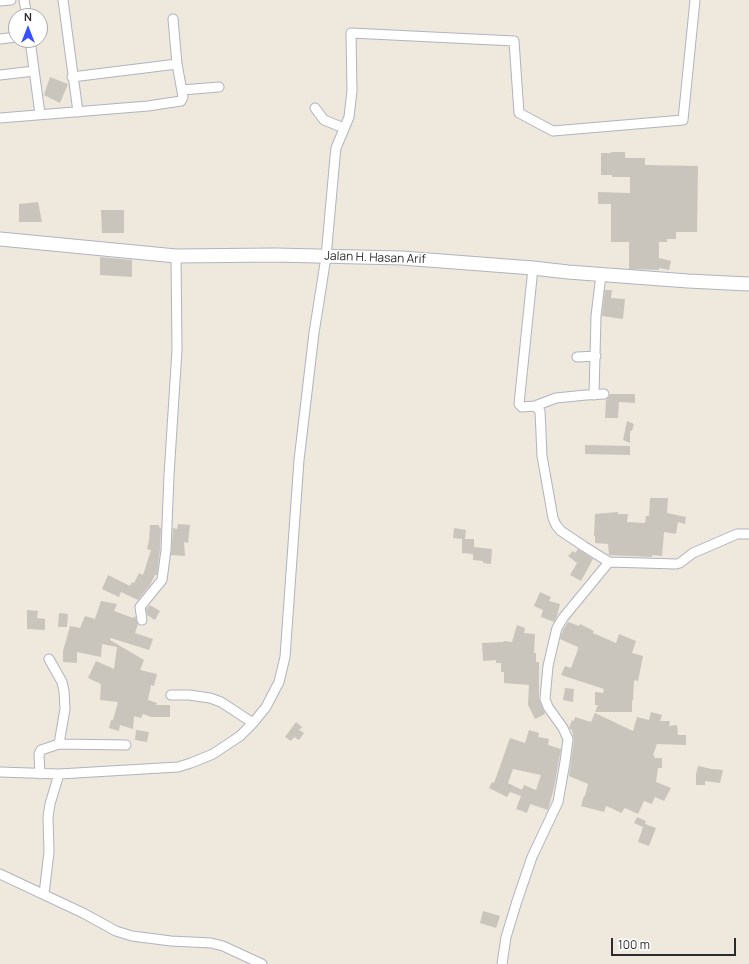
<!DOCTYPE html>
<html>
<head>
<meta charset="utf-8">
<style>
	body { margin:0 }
	#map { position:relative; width:749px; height:964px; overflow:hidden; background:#eee8dd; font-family:Manrope,sans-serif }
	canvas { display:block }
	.north { position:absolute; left:8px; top:8px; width:40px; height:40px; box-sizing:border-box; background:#fff; border:1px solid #aaa; border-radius:50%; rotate:0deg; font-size:11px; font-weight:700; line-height:16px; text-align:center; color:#2b2b2b }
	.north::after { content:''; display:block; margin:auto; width:14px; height:18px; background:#3950ff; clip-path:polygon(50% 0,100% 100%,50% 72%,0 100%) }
	.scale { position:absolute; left:611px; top:938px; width:125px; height:18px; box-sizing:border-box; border:2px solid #2b2b2b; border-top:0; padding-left:5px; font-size:12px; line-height:14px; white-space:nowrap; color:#2b2b2b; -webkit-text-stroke:3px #fff; paint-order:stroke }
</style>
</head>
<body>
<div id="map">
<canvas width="749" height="964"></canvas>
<div class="north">N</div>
<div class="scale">100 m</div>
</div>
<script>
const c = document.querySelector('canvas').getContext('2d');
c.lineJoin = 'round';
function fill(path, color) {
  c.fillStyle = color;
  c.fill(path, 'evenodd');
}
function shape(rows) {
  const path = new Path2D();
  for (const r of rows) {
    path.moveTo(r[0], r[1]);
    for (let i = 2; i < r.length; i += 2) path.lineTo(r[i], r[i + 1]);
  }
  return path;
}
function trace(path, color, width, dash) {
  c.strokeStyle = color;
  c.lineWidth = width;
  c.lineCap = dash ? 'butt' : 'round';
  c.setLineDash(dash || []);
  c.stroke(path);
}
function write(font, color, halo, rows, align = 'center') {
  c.font = font + ' Manrope,sans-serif';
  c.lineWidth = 3;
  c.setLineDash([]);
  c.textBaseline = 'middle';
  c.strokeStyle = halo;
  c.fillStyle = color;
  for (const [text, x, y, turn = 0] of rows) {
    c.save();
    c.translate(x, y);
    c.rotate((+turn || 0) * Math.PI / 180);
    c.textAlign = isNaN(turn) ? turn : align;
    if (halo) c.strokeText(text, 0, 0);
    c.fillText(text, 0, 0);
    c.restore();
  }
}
const building = shape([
	[50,77,68,84,60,103,44,95],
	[611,152,625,152,625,158,645,158,645,165,698,166,697,232,676,232,676,239,667,239,667,242,659,242,659,258,671,261,669,270,659,268,659,270,629,269,629,242,611,242,611,204,598,204,598,192,630,193,630,177,612,177,612,175,601,175,601,153,611,153],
	[38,202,42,222,19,222,19,204],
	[101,210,124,210,124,233,102,233],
	[100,257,132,260,132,277,100,275],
	[605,290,612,290,611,298,625,299,623,319,602,316],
	[610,394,635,394,635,403,619,402,618,418,605,418,606,400,609,397],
	[627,421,634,424,632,431,630,431,630,443,623,440],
	[585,445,630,446,630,455,585,454],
	[650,498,668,498,667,513,686,517,685,524,678,522,676,534,664,532,662,556,652,555,652,557,609,555,608,544,595,543,595,536,594,536,595,514,618,512,618,514,628,514,627,522,645,523,646,516,649,516],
	[178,524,190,525,188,543,184,542,185,556,171,555,173,528,177,529],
	[150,525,159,525,159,527,161,528,160,549,157,575,155,575,150,585,138,600,121,592,119,597,102,589,108,575,130,586,132,582,134,583,139,573,143,575,151,550,147,549,149,540],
	[454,528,466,530,465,539,474,539,474,547,492,549,491,564,483,563,483,561,473,560,473,554,462,553,462,539,453,538],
	[578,549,593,559,581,581,570,575,577,563,568,556,573,551,575,553],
	[540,592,551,597,549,601,560,604,557,616,554,622,541,617,543,610,534,606],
	[101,601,117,604,114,611,133,618,135,616,138,624,135,633,153,639,149,650,111,638,110,640,144,660,140,670,157,674,154,686,151,685,148,700,157,703,156,705,170,705,170,717,151,717,143,714,141,718,134,716,133,729,120,725,119,731,109,728,111,720,113,720,118,702,100,700,101,684,88,678,96,661,114,669,117,647,102,644,101,657,77,652,77,663,63,662,63,651,70,626,80,628,85,616,95,619],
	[150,605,160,611,155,620,147,615,146,609],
	[27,610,38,611,37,618,45,619,45,630,27,629],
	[59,613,68,614,67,627,58,627],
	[568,622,579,626,580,624,594,631,593,633,616,643,619,634,636,641,632,653,643,656,638,681,634,680,633,701,632,700,632,712,595,712,598,705,595,705,595,692,603,693,604,689,561,675,565,666,571,668,578,649,578,647,560,639,563,630],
	[517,625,525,628,524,633,535,634,534,653,536,653,536,662,539,662,539,699,545,714,535,719,528,705,529,685,504,683,504,672,501,672,501,663,496,663,496,660,483,661,482,643,503,642,504,641,512,642],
	[565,688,574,689,573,702,563,700],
	[651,712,662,715,660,721,670,721,669,726,677,725,678,735,686,735,686,745,657,744,653,755,655,756,654,758,662,758,662,768,658,768,656,782,671,788,664,801,655,797,652,804,644,801,638,814,625,808,621,813,613,809,606,806,604,812,581,806,584,796,585,796,588,784,569,776,574,740,572,730,569,728,572,720,574,721,575,717,591,722,595,713,633,731,637,717,649,720],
	[296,722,302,727,299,730,304,733,299,740,294,737,291,741,285,737],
	[136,730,149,732,147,742,135,740],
	[529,730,539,733,538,737,549,739,548,745,561,749,554,788,548,810,530,804,527,813,516,809,521,796,510,792,507,797,489,788,492,782,494,783,510,738,525,743],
	[513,769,541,775,536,790,524,785,522,790,508,783],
	[698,766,712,769,723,770,720,783,705,781,705,785,696,785,696,774],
	[637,817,646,821,645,824,656,828,649,846,638,842,643,827,634,823],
	[483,911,500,916,496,928,480,923]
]);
const minor = shape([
	[24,0,27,16],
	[63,0,78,112],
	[0,1,11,0],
	[0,39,16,37],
	[30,40,40,114],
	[0,75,34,71],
	[72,77,177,64],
	[182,90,219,87],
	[315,108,324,120,344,128],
	[0,118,148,106,181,101,183,97,177,64,173,19],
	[533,268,519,404,522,407,535,406,540,411,542,456,553,518,556,525,561,531,585,547,609,562,676,564,680,563,693,553,737,534,749,534],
	[577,357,596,356],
	[594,395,596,316,601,275],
	[535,406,556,398,586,395,604,394],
	[142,620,140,607,162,580,166,550,169,475,177,350,176,256],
	[171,695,189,695,210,698,221,702,253,723],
	[59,744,126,745],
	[0,772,59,774,178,767,191,763,213,754,240,736,253,723,266,707,279,682,285,657,299,460,314,333,326,257,335,157,336,148,349,117,352,91,351,33,514,41,519,113,553,131,683,120,695,0],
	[40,774,39,754,41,750,59,744,65,709,64,691,62,682,49,659],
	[0,874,83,913,116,931,132,936,171,941,211,943,223,946,262,964],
	[44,894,49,852,48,817,50,804,59,774],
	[502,964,506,937,517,901,532,857,558,802,565,762,568,739,563,728,548,707,545,699,548,666,555,636,557,628,563,618,609,562]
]);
const secondary = shape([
	[0,239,176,256,275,255,402,258,533,268,568,272,688,281,749,284]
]);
const streetNames = [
	["Jalan H. Hasan Arif",375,258,2]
];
fill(building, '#c9c5bd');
trace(minor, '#b1b3bf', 11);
trace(secondary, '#b1b3bf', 15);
trace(minor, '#fff', 9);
trace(secondary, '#fff', 13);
write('12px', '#2b2b2b', '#fff', streetNames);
</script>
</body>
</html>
